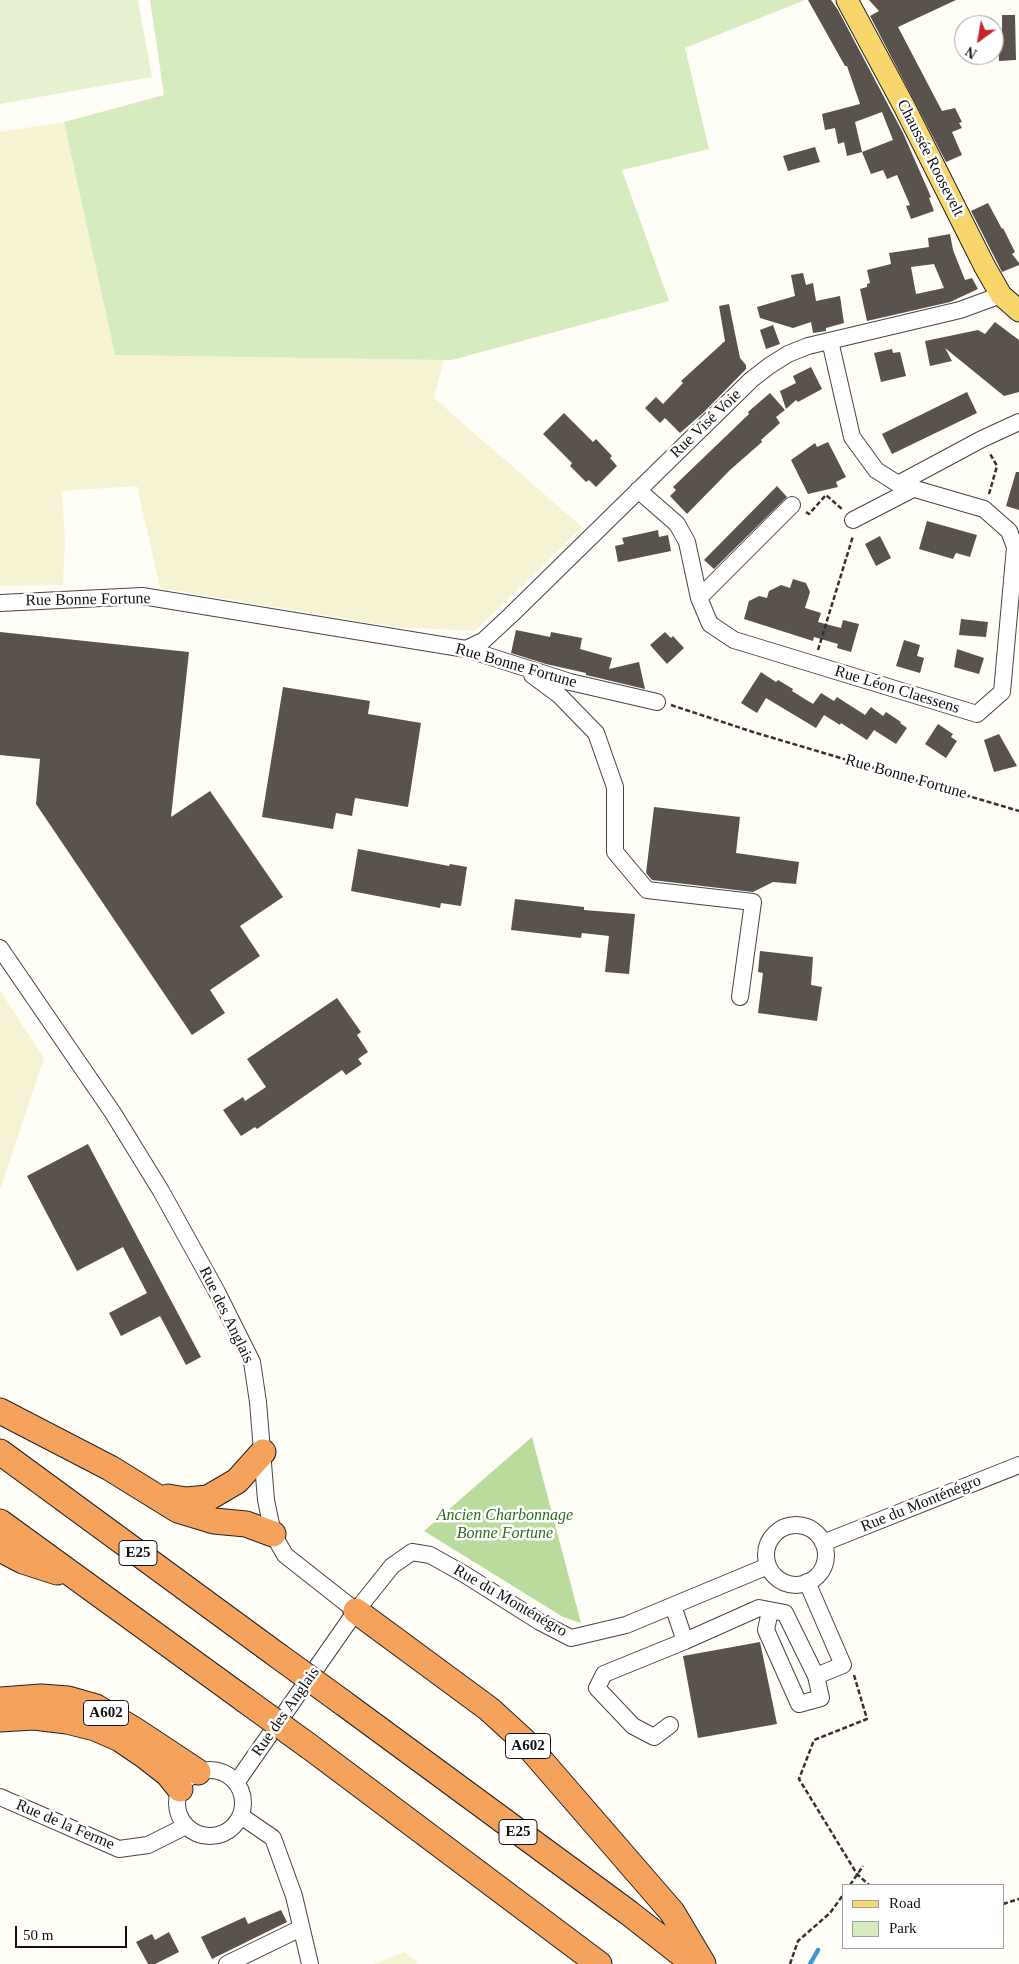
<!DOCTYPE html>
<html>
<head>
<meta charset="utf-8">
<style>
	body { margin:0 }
	#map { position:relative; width:1019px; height:1964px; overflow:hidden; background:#fffdf5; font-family:Georgia,serif }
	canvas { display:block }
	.legend { position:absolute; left:842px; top:1884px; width:162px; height:65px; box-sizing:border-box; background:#fff; border:1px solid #a0a0a0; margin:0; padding:6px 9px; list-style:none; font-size:15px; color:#111 }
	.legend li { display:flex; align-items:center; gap:10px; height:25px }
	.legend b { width:25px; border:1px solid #a0a0a0 }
	.north { position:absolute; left:954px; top:15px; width:50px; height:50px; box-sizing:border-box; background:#fff; border:1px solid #a0a0a0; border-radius:50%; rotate:212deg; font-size:14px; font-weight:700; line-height:20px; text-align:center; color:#111 }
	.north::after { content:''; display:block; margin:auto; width:18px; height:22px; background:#c4262e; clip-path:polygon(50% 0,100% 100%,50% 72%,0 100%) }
	.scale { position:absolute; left:15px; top:1926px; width:112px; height:22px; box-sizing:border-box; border:2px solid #111; border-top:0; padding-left:6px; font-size:15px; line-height:18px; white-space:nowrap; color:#111; -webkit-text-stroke:4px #fff; paint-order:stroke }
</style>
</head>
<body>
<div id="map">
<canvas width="1019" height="1964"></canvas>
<ul class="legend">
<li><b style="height:6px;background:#f9d66b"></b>Road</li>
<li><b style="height:14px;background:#d5ebbd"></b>Park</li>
</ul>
<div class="north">N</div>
<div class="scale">50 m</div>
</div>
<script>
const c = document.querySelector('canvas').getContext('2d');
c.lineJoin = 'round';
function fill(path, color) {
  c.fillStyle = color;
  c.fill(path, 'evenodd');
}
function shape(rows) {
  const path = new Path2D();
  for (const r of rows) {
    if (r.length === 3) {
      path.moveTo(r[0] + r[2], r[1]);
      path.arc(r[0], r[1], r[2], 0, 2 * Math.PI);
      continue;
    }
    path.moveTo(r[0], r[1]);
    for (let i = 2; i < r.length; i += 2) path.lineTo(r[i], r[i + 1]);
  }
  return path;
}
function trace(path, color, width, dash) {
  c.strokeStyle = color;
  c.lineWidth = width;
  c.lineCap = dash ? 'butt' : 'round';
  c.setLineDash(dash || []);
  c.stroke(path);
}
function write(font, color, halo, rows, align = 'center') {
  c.font = font + ' Georgia,serif';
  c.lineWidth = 5;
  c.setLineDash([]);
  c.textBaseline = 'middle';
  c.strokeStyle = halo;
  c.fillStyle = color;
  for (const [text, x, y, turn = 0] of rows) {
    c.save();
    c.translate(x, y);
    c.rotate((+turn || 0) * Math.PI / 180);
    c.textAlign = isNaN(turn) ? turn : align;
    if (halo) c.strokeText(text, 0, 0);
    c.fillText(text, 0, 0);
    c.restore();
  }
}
const farmland = shape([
	[64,122,115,355,444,360,434,398,582,527,475,631,394,627,160,588,137,486,62,491,65,539,63,585,0,586,0,132],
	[0,991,44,1058,0,1190],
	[404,1952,419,1964,374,1964]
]);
const green = shape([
	[150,0,805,0,685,48,709,149,622,170,669,301,452,360,444,360,115,355,64,122,164,95]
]);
const forest = shape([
	[532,1437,581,1623,563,1617,424,1531]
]);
const pitch = shape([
	[0,0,138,0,152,77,0,104]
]);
const stream = shape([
	[810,1964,818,1950]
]);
const building = shape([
	[808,0,831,0,838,10,903,133,931,197,929,198,934,211,911,219,906,206,910,205,897,175,887,179,883,170,871,174,862,152,847,156,844,142,838,144,835,128,825,130,822,114,860,104,847,66,845,66],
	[882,112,893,140,862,152,855,122],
	[869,0,956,0,898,27,942,111,955,108,962,122,959,123,962,128,952,132,962,155,946,162,870,16,879,11],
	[1002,15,1015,15,1016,60,999,61,998,36,1002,36],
	[815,147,820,162,788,171,783,156],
	[988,203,1002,229,1003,228,1015,252,1012,254,1019,263,1019,265,1002,272,971,211],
	[950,234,953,250,965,280,972,278,978,289,950,302,867,321,860,289,867,287,867,284,870,283,867,270,891,264,889,253,929,247,928,238],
	[934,264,944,288,916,294,911,267],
	[803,273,806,285,813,283,816,301,840,296,844,323,826,328,826,331,813,333,811,322,793,328,760,318,757,307,795,296,791,275],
	[729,304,740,358,746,365,746,369,704,412,680,433,665,418,660,423,645,408,656,397,663,404,683,383,681,381,725,341,719,306],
	[995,322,1019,340,1019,392,1004,396,945,348,952,361,930,366,925,341,978,330,985,334],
	[773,325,780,344,766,349,760,330],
	[892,349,893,353,900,352,906,376,881,382,874,353],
	[811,367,822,389,798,402,796,400,786,409,780,391,796,383,793,376],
	[967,392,977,413,892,454,882,434],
	[770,393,785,410,776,417,780,423,761,440,762,442,730,470,687,514,670,496,676,490,673,487,749,414,748,412],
	[564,413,593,442,596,439,612,456,610,458,617,466,596,487,589,480,586,482,570,466,572,463,543,434],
	[828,442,846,477,836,482,838,487,808,494,791,460,815,443,817,447],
	[1016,472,1019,472,1019,510,1006,506],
	[777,486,787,497,714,569,704,560],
	[927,521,977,535,970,557,956,553,953,559,919,549],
	[658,530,659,537,668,535,671,551,618,562,615,546,624,544,622,538],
	[880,536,891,558,876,566,865,544],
	[793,579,806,583,810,592,805,608,821,613,818,622,841,628,843,620,859,624,851,652,837,648,838,644,814,637,813,641,744,619,749,601,759,596,767,598,769,591,781,585,790,588],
	[961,619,988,622,986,637,959,635],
	[516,630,550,637,551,632,582,638,580,649,612,658,609,669,639,662,645,689,586,675,586,673,546,664,511,653],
	[0,632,189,652,171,817,210,791,283,897,240,926,260,956,210,990,225,1013,192,1035,36,804,40,759,0,755],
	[665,632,671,638,673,636,684,648,667,664,650,645],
	[904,640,920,645,917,656,924,658,920,673,896,666],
	[957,649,984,658,979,674,954,667],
	[761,672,776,682,778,680,793,689,792,691,813,704,821,693,834,701,837,697,865,715,871,707,883,716,886,712,901,722,900,723,907,728,896,744,874,730,867,740,841,723,840,725,824,715,816,728,766,698,757,713,741,703],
	[283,687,370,701,368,714,421,723,408,807,355,798,352,816,336,813,333,829,262,817],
	[938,724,953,734,951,737,957,741,946,758,925,744],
	[999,734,1017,766,994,772,984,740],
	[654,807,740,817,736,853,799,862,796,884,773,882,753,892,652,880,646,873],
	[358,849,449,866,450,864,467,867,461,906,441,903,440,908,351,891],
	[515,899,584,907,584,910,635,914,629,974,605,972,609,936,582,933,581,938,511,930],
	[760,951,813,957,811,985,822,987,817,1021,758,1013,763,973,758,972],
	[337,998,361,1032,357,1035,368,1052,358,1059,362,1064,346,1075,342,1070,257,1129,255,1127,241,1136,223,1110,243,1097,245,1101,266,1087,247,1059],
	[88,1144,201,1357,186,1365,160,1316,121,1336,109,1313,147,1293,123,1247,77,1271,27,1176],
	[760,1642,777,1724,698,1738,683,1656],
	[281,1910,287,1922,212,1959,201,1937,245,1917,248,1924],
	[169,1932,179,1952,155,1964,148,1964,136,1942,152,1934,155,1940]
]);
const path = shape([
	[989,494,997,466,989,452],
	[806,512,809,514,826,495,843,510],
	[818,650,853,536],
	[671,705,753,732,1019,811],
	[854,1675,867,1719,814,1740,799,1779,857,1874,869,1885],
	[850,1885,863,1866],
	[1003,1904,1019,1899],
	[790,1964,798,1941,830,1913,843,1895]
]);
const minor = shape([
	[898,484,982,439,1019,422],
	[638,490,677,524,687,542,699,598,710,624,734,640,977,714,1002,692,1015,547,1009,531,984,509,898,484,876,470,852,437,830,341],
	[853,520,913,489],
	[699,598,792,505],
	[0,603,142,596,466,649,570,682,657,702],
	[466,649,483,641,510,616,751,380,769,366,788,354,808,346,960,310,1001,295],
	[532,675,559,695,596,733,615,787,615,852,647,890,753,902,740,997],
	[0,948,113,1113,161,1191,217,1292,252,1362,258,1402,266,1500,273,1534,285,1555,356,1611],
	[796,1555,30],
	[823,1543,1019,1465],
	[673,1606,685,1641,759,1608,785,1613,816,1676,843,1665,807,1582],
	[770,1611,766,1630,799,1704,821,1698,816,1676],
	[670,1725,654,1737,633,1726,597,1688,604,1674,685,1641],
	[210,1803,33],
	[236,1783,356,1611,392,1566,412,1552,430,1555,464,1574,540,1622,571,1638,626,1625,768,1566],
	[0,1797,119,1849,148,1845,186,1826],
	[241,1816,273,1838,294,1896,310,1964],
	[227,1964,301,1928]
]);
const major = shape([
	[847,0,904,106,985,267,1001,295,1019,311]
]);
const highway = shape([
	[0,1411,110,1468,178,1510,214,1521,246,1524,273,1534],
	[0,1452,277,1655],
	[168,1497,186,1500,208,1498,237,1481,263,1452],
	[0,1522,245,1700],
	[0,1549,23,1561,57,1572],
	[356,1611,489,1709,524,1741,672,1912,703,1964],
	[0,1700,41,1697,68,1699,96,1707,133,1729,198,1772],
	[342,1702,629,1913,694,1964],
	[0,1719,34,1717,67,1721,95,1728,120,1739,145,1756,168,1774,180,1789],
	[310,1747,599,1964]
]);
const highwayBridge = shape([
	[277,1655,342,1702],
	[245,1700,310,1747]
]);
const shields = [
	[138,1553,38],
	[106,1713,45],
	[528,1746,45],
	[518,1832,38]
];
const shieldNames = [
	["E25",138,1553],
	["A602",106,1713],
	["A602",528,1746],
	["E25",518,1832]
];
const streetNames = [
	["Chaussée Roosevelt",930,158,63],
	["Rue Visé Voie",706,424,-44],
	["Rue Bonne Fortune",88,600,-1],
	["Rue Bonne Fortune",516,666,16],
	["Rue Léon Claessens",897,690,17],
	["Rue Bonne Fortune",906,777,16],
	["Rue des Anglais",226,1315,64],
	["Rue du Monténégro",921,1504,-22],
	["Rue du Monténégro",510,1601,30],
	["Rue des Anglais",286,1712,-55],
	["Rue de la Ferme",65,1825,23]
];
const parkNames = [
	["Ancien Charbonnage",505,1516],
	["Bonne Fortune",505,1534]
];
fill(farmland, '#f6f3d4');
fill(green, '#d5ebbd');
fill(forest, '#b9dc9c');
fill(pitch, '#e6f2cf');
trace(stream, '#3f96cf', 4.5);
fill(building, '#5a524d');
trace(minor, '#444', 18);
trace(major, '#222', 23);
trace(highway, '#222', 27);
trace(path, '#333', 2.5, [5, 2.5]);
trace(minor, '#fff', 16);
trace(major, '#f9d66b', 21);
trace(highway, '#f5a25d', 25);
trace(highwayBridge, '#222', 27, []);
trace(highwayBridge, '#f5a25d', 25);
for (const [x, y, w] of shields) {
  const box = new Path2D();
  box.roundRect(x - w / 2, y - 12.5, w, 25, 4);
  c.fillStyle = '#fff';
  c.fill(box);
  trace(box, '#111', 1);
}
write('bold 15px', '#111', null, shieldNames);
write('16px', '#111', '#fff', streetNames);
write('italic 16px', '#2f6b1f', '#fff', parkNames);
</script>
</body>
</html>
